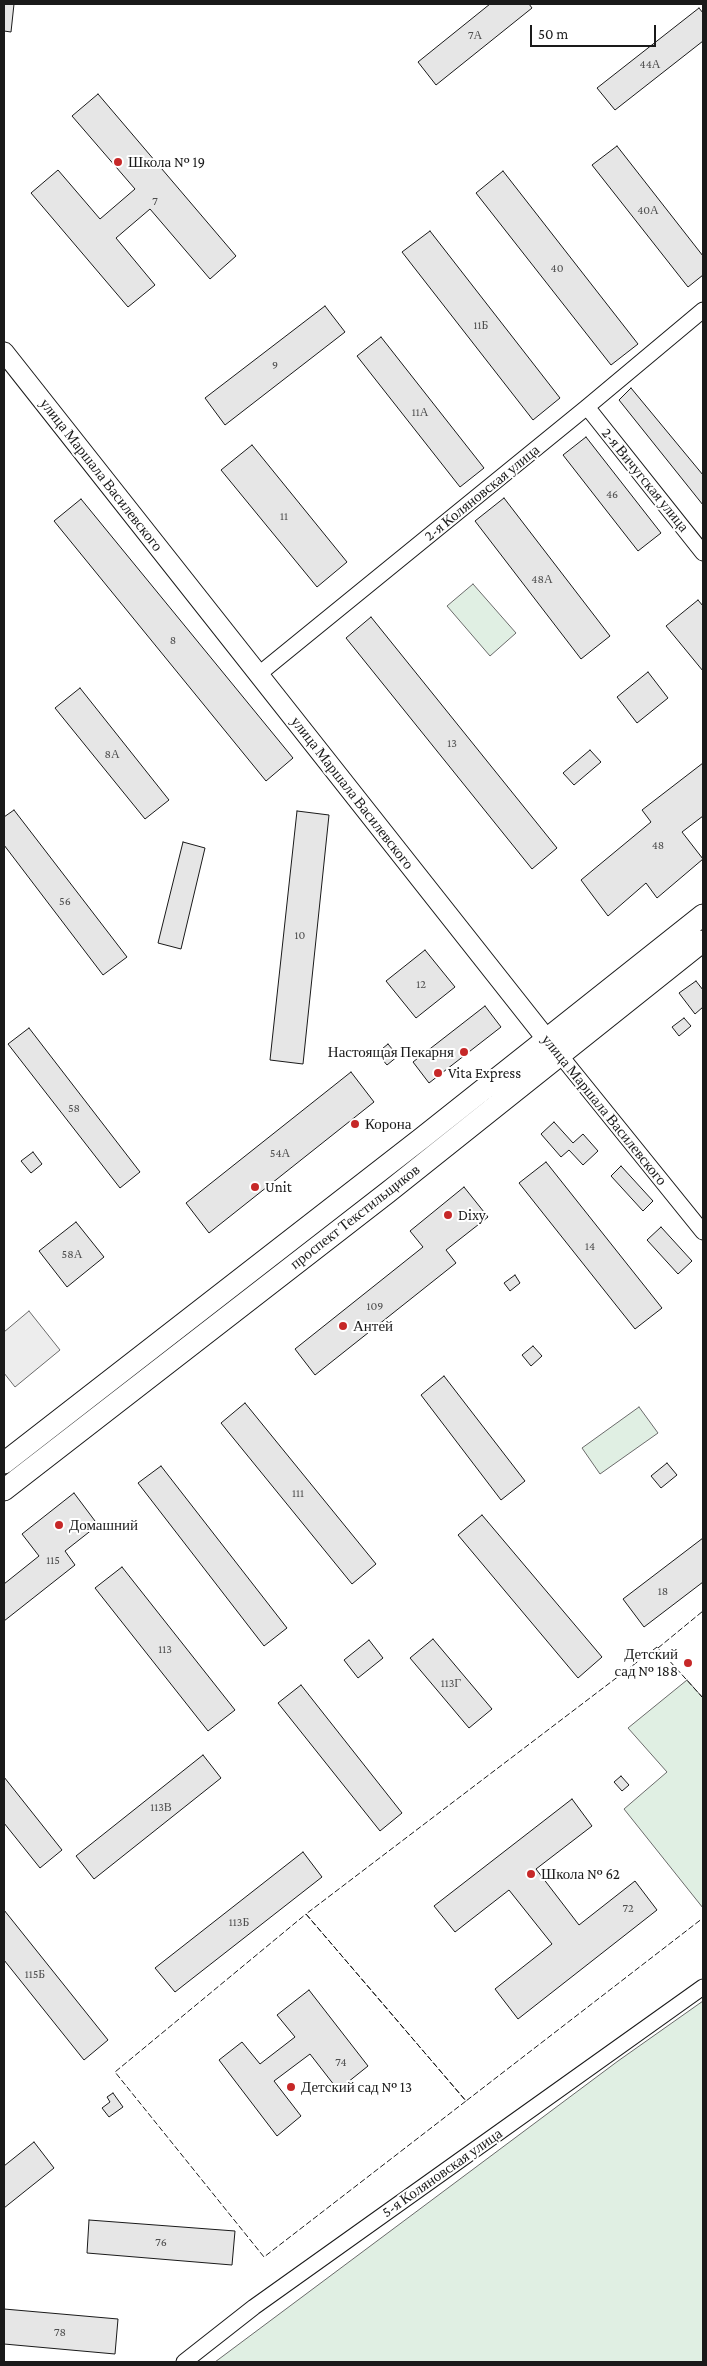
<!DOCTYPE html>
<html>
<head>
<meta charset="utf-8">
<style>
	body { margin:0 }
	#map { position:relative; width:707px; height:2366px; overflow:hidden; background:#fff; font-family:"Crimson Pro",serif }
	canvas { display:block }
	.frame { position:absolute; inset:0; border:5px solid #1a1a1a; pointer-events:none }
	.scale { position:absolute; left:530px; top:25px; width:126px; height:22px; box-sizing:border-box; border:2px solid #1a1a1a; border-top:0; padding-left:6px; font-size:15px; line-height:18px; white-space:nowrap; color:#1a1a1a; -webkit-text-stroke:4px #fff; paint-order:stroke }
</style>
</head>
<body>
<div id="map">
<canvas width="707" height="2366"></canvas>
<div class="frame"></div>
<div class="scale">50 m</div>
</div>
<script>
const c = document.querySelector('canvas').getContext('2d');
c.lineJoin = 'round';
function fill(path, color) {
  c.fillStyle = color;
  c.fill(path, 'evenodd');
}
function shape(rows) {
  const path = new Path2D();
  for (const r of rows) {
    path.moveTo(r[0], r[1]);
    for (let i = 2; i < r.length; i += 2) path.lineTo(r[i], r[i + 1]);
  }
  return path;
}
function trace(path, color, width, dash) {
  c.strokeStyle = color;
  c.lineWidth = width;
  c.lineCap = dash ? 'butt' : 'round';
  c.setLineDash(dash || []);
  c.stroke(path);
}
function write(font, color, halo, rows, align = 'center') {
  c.font = font + ' "Crimson Pro",serif';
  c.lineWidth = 4;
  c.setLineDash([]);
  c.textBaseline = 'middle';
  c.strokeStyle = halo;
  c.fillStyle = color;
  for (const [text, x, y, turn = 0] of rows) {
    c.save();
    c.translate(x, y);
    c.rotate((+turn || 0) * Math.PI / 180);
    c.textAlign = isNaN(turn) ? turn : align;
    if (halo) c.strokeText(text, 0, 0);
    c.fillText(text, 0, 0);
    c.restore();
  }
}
const green = shape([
	[473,584,516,633,490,656,447,606,473,584],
	[639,1407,658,1433,600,1474,582,1448,639,1407],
	[687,1680,703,1698,703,1908,624,1809,667,1772,628,1728,687,1680],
	[703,2001,703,2362,215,2362,618,2061,703,2001]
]);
const parking = shape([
	[29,1311,60,1350,15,1387,4,1373,4,1332,29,1311]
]);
const building = shape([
	[4,4,14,4,11,32,4,31,4,4],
	[490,4,529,4,532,8,436,85,418,62,490,4],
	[699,8,703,13,703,41,615,110,597,88,699,8],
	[98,94,236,256,210,279,150,209,116,238,155,285,128,307,31,193,58,170,100,219,135,189,72,116,98,94],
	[617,146,703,256,703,275,688,287,592,165,617,146],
	[503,171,638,344,611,365,476,193,503,171],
	[430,231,560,398,533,420,402,252,430,231],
	[325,306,345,332,225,425,205,398,325,306],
	[381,337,484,468,460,487,357,356,381,337],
	[631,388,703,475,703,505,619,400,631,388],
	[586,437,661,533,638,551,563,455,586,437],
	[252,445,347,562,317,587,221,470,252,445],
	[504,498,610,636,581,659,475,521,504,498],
	[81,499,293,758,266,781,54,521,81,499],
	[698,600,703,606,703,671,666,626,698,600],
	[371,617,557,848,532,869,346,638,371,617],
	[648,672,668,698,637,723,617,697,648,672],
	[80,688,169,800,145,819,55,708,80,688],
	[590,750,601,762,574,785,563,773,590,750],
	[703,763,703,816,682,832,703,859,657,898,646,883,608,916,581,880,651,822,642,810,703,763],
	[14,810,127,957,103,975,4,845,4,817,14,810],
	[297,811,329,815,303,1064,270,1060,297,811],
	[183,842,205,848,181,949,158,943,183,842],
	[425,950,455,987,416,1018,386,981,425,950],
	[696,981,703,990,703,1007,695,1014,679,993,696,981],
	[485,1006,501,1027,429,1083,413,1062,485,1006],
	[684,1018,691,1026,679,1036,672,1027,684,1018],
	[29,1028,140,1172,120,1188,8,1044,29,1028],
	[388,1044,398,1056,387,1065,377,1053,388,1044],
	[351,1072,374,1102,209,1233,186,1203,351,1072],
	[554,1122,573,1143,583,1134,598,1151,583,1165,569,1150,561,1157,541,1134,554,1122],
	[33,1152,42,1164,31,1173,21,1161,33,1152],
	[546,1162,662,1308,635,1329,519,1183,546,1162],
	[621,1166,653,1201,643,1211,611,1176,621,1166],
	[464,1187,488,1217,446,1250,456,1263,315,1375,295,1349,423,1247,410,1231,464,1187],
	[76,1222,104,1257,67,1287,39,1251,76,1222],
	[661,1227,692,1261,678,1274,647,1240,661,1227],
	[515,1275,520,1283,510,1291,504,1283,515,1275],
	[533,1346,542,1356,531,1366,522,1355,533,1346],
	[444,1376,525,1481,501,1500,421,1395,444,1376],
	[245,1403,376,1564,352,1584,221,1423,245,1403],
	[667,1463,677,1475,661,1488,651,1476,667,1463],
	[161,1466,287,1628,264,1646,138,1483,161,1466],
	[74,1493,98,1525,65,1551,75,1565,4,1621,4,1584,39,1556,22,1534,74,1493],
	[482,1515,602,1657,578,1678,458,1535,482,1515],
	[703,1538,703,1582,644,1627,623,1599,703,1538],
	[122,1567,235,1710,208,1731,95,1588,122,1567],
	[433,1639,492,1709,469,1728,410,1658,433,1639],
	[369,1640,383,1658,358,1678,344,1660,369,1640],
	[301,1685,402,1813,380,1831,278,1703,301,1685],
	[203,1755,221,1778,94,1879,76,1856,203,1755],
	[621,1776,629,1785,622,1791,614,1782,621,1776],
	[4,1777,62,1850,40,1868,4,1823,4,1777],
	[572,1799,592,1826,536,1869,579,1925,635,1881,657,1910,518,2019,495,1989,552,1944,509,1890,455,1932,434,1906,572,1799],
	[303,1852,322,1877,175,1992,155,1968,303,1852],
	[4,1910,108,2040,84,2060,4,1960,4,1910],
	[309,1990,368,2066,338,2090,310,2054,274,2081,301,2116,277,2136,219,2060,242,2042,260,2064,295,2037,277,2015,309,1990],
	[113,2093,123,2107,109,2117,102,2108,110,2102,107,2097,113,2093],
	[34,2142,54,2168,4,2208,4,2166,34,2142],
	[89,2220,235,2231,232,2265,87,2253,89,2220],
	[4,2309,118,2319,115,2354,4,2344,4,2309]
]);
const minor = shape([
	[587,407,703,553],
	[259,674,587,407,703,310],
	[560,1055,703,1232],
	[184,2362,254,2307,703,1987]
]);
const tertiary = shape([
	[4,352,556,1051]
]);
const secondary = shape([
	[4,1463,422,1138,703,915],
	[4,1490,387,1193,703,941]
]);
const fence = shape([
	[658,1648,703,1611],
	[703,1698,657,1647,306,1914,466,2101,703,1918],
	[306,1914,466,2101,264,2257,115,2072,306,1914]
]);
const markers = [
	[118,162,5,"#c62828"],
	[464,1052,5,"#c62828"],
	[438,1073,5,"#c62828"],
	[355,1124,5,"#c62828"],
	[255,1187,5,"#c62828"],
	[448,1215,5,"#c62828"],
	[343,1326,5,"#c62828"],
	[59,1525,5,"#c62828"],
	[688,1663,5,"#c62828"],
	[531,1874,5,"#c62828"],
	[291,2087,5,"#c62828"]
];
const numberNames = [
	["7А",475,35],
	["44А",650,64],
	["7",155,201],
	["40А",648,210],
	["40",557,268],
	["11Б",481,325],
	["9",275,365],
	["11А",420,412],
	["46",612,494],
	["11",284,516],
	["48А",542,579],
	["8",173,640],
	["13",452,743],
	["8А",112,754],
	["48",658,845],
	["56",65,901],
	["10",300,935],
	["12",421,984],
	["58",74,1108],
	["54А",280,1153],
	["14",590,1246],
	["58А",72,1254],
	["109",375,1306],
	["111",298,1493],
	["115",53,1560],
	["18",663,1591],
	["113",165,1649],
	["113Г",451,1683],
	["113В",161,1807],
	["72",628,1908],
	["113Б",239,1922],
	["115Б",35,1974],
	["74",341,2062],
	["76",161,2242],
	["78",60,2332]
];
const poiNames = [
	["Школа № 19",128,162],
	["Настоящая Пекарня",454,1052,"right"],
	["Vita Express",448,1073],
	["Корона",365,1124],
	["Unit",265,1187],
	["Dixy",458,1215],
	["Антей",353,1326],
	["Домашний",69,1525],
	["Детский",678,1654,"right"],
	["сад № 188",678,1671,"right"],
	["Школа № 62",541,1874],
	["Детский сад № 13",301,2087]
];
const streetNames = [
	["улица Маршала Василевского",101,475,52],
	["2-я Вичугская улица",645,480,51],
	["2-я Коляновская улица",482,493,-39],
	["улица Маршала Василевского",352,793,52],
	["улица Маршала Василевского",604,1110,51],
	["проспект Текстильщиков",355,1217,-38],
	["5-я Коляновская улица",442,2173,-35]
];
fill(green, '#e0efe3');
trace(green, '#6a6a6a', 1);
fill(parking, '#ededed');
trace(parking, '#6a6a6a', 1);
fill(building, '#e6e6e6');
trace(building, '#1a1a1a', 1);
trace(minor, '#1a1a1a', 17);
trace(tertiary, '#1a1a1a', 21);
trace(secondary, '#1a1a1a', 23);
trace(minor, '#fff', 15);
trace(tertiary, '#fff', 19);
trace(secondary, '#fff', 21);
trace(fence, '#1a1a1a', 1, [6, 2.5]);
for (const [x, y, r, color] of markers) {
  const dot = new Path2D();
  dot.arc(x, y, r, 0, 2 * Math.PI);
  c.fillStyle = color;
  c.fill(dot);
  trace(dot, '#fff', 2);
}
write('12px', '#4d4d4d', null, numberNames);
write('15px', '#1a1a1a', '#fff', poiNames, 'left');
write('15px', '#1a1a1a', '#fff', streetNames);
</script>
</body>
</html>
